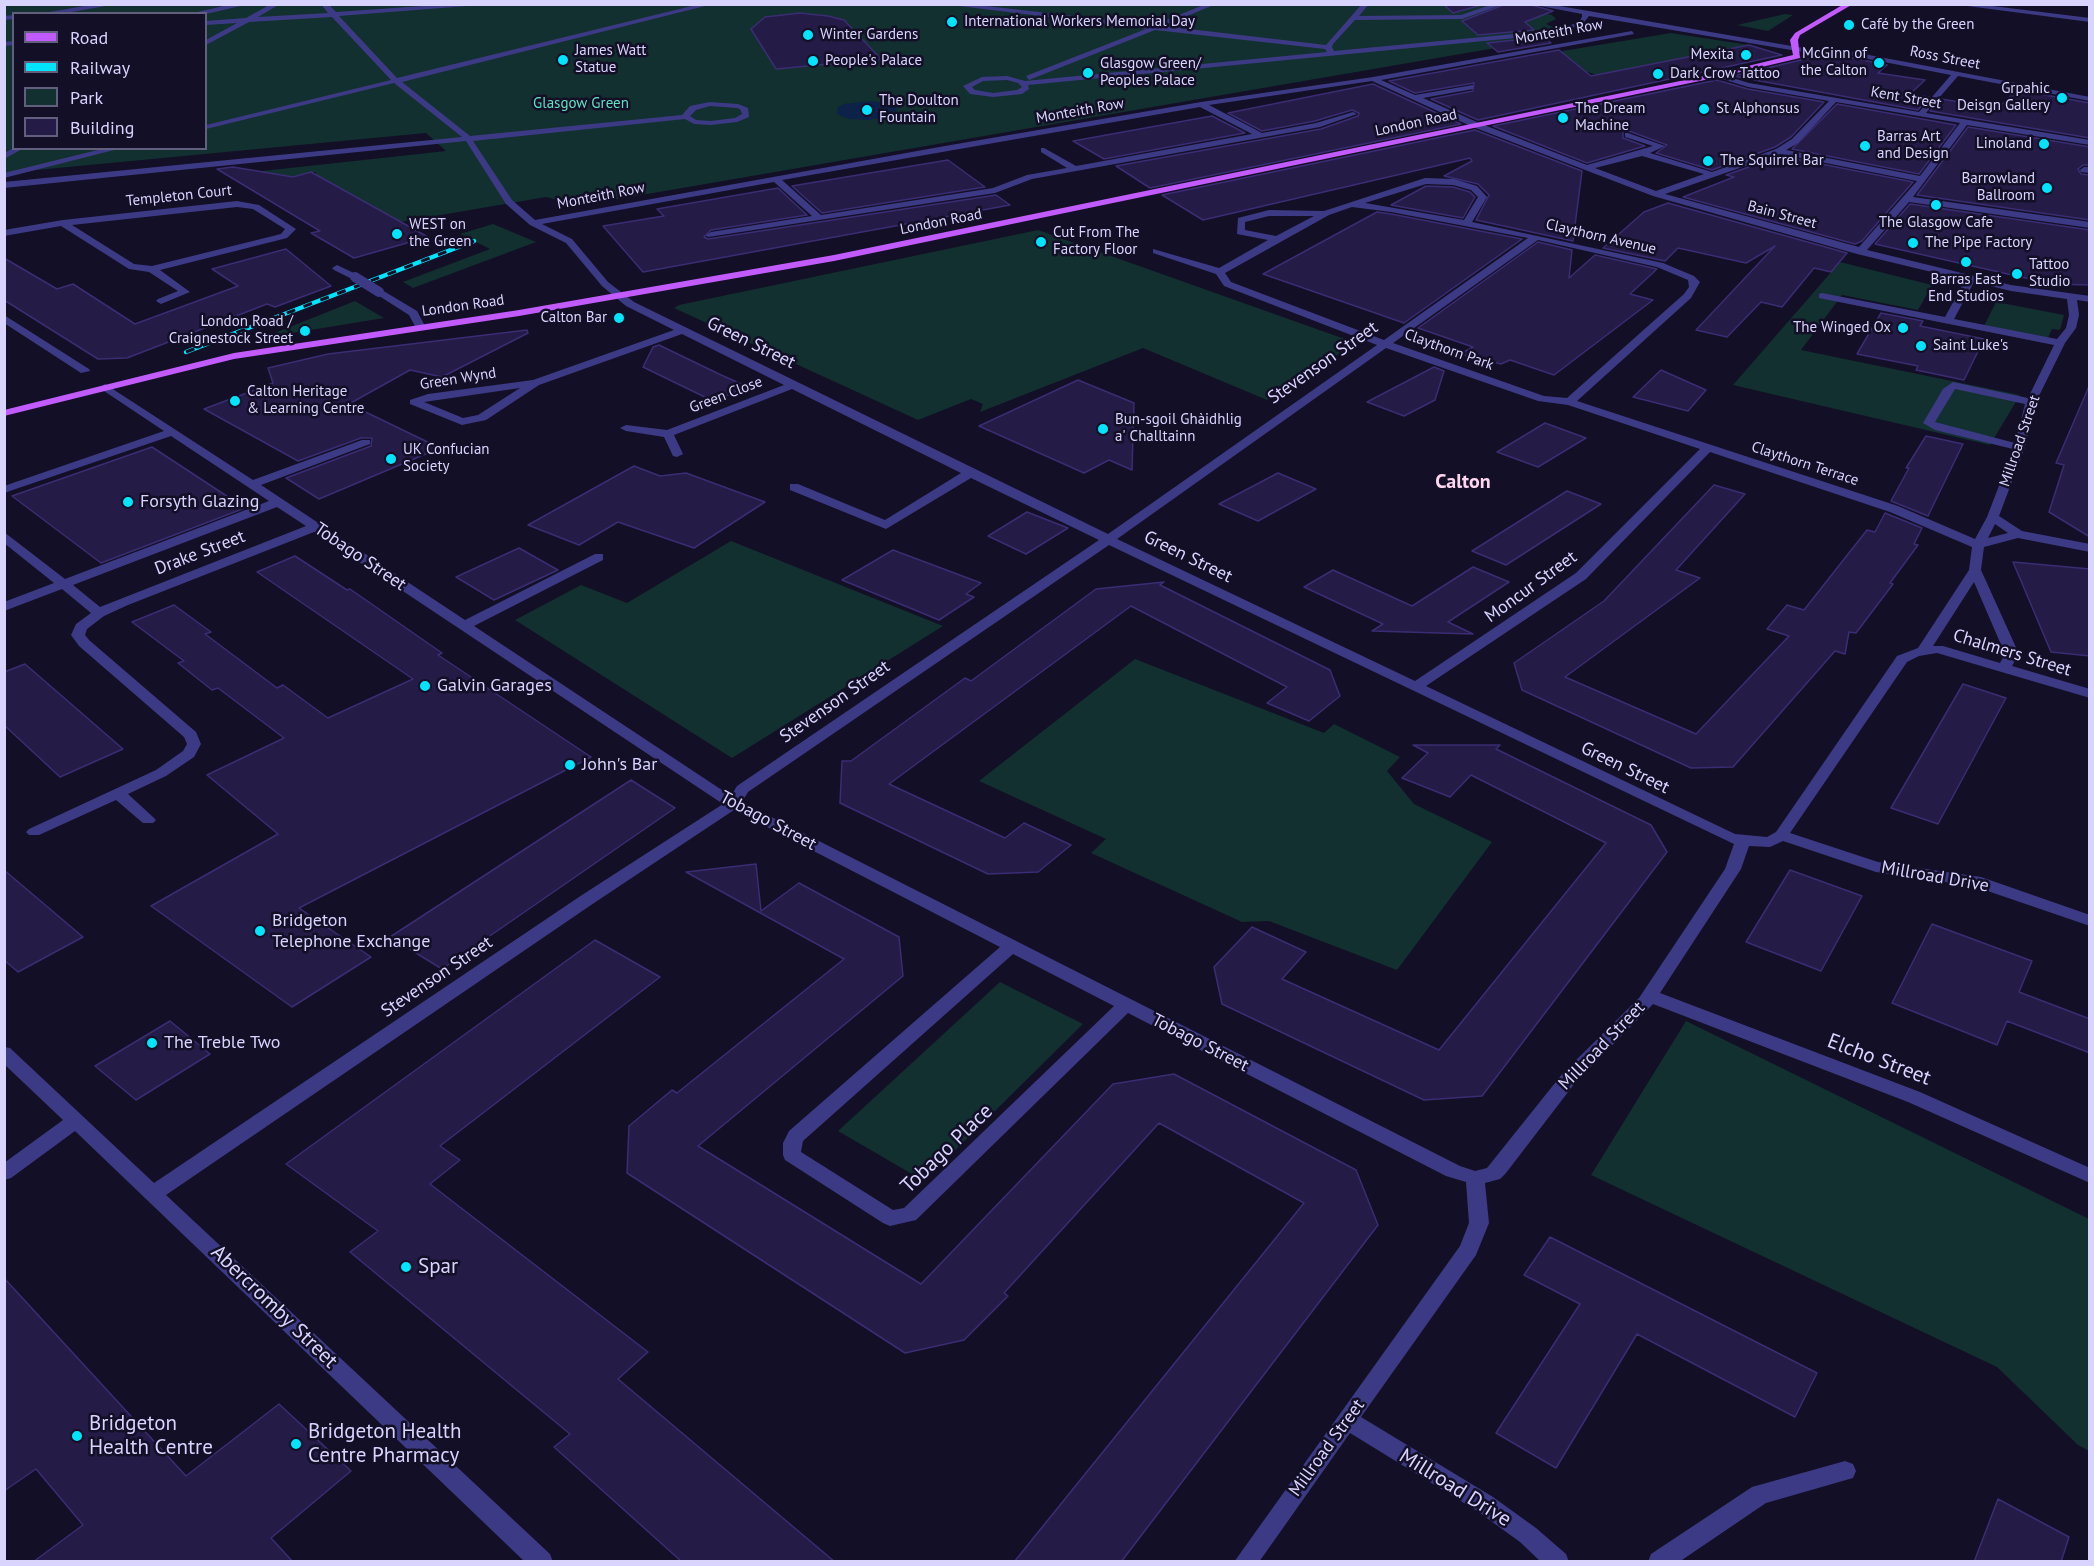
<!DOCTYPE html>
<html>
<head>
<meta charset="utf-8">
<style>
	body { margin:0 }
	#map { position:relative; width:2094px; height:1566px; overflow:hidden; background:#130f26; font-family:"PT Sans",sans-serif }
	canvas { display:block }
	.frame { position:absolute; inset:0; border:6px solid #d9d4ff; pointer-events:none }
	.legend { position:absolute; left:12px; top:12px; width:195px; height:138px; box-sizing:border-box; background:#130f26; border:2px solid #625e7d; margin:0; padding:8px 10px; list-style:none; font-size:18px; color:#d9d4ff }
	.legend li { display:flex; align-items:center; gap:12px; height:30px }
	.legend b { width:30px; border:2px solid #625e7d }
</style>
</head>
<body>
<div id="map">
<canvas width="2094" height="1566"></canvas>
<div class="frame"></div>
<ul class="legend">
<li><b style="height:8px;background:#c25bff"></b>Road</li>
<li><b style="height:8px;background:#00e5ff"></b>Railway</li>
<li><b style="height:16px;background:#12302f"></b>Park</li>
<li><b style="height:16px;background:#241b47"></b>Building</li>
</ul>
</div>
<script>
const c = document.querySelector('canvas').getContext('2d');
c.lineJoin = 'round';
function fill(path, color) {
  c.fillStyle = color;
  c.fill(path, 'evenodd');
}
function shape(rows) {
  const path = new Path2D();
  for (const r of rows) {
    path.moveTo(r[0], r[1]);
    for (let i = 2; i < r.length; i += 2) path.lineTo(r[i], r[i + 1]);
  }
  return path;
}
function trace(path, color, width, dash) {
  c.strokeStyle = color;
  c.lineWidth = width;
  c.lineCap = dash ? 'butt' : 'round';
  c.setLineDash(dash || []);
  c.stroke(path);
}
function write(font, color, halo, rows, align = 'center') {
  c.font = font + ' "PT Sans",sans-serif';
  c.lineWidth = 5;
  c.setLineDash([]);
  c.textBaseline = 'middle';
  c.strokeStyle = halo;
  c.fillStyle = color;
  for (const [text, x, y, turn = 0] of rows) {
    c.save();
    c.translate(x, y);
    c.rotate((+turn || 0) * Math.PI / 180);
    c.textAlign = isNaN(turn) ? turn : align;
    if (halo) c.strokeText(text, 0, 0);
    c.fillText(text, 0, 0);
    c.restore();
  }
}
const green = shape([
	[1501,4,1552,15,1556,19,1546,24,1571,35,595,203,567,203,546,197,400,222,316,175,316,172,279,179,265,172,253,172,446,151,426,133,5,173,5,5],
	[14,14,206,14,206,148,14,148],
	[1785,14,1793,15,1768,31,1737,25],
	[1671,33,1749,45,1630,69,1611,79,1532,56],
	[493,224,536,242,413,288,403,282,490,249,460,234],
	[1038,230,1356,343,1267,400,1143,348,980,412,983,404,971,399,918,420,674,308,679,305],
	[1840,262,1932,285,1918,310,1842,295,1801,350,2020,395,1990,445,1733,385],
	[355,301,384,318,262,338],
	[1996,302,2064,315,2060,330,2052,329,2048,338,1984,326],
	[731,541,943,626,732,758,515,620,581,585,627,603],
	[1135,659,1324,733,1334,724,1400,757,1387,771,1414,804,1492,842,1397,970,1269,921,1242,922,1091,853,1106,839,979,781],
	[1000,982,1083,1024,924,1181,838,1131],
	[1686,1021,2089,1219,2089,1451,2078,1445,1997,1367,1591,1175]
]);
const water = shape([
	[870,101,893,104,898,109,887,117,869,120,849,119,837,114,838,107,844,104]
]);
const building = shape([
	[1443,4,1485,4,1453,13,1443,4],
	[1506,4,1528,4,1553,11,1525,22,1534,30,1478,35,1462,21,1506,4],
	[800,13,828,16,844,20,881,59,776,69,751,29,765,17,800,13],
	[1544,37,1551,43,1498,52,1487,43,1544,37],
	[1749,45,1782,55,1478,120,1431,99,1473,91,1474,83,1415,93,1389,81,1559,50,1591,76,1749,45],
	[1802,54,1848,57,1887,65,1878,73,1925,80,1910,94,1929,97,1918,110,1733,76,1801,60,1802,54],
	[1717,80,1748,89,1824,102,1791,137,1775,147,1712,170,1656,153,1667,145,1629,131,1623,131,1623,138,1645,146,1587,163,1493,126,1717,80],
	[1373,84,1461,124,1150,188,1116,166,1321,129,1358,116,1359,113,1352,110,1315,121,1262,131,1228,113,1373,84],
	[2017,90,2090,103,2090,138,1930,111,1941,99,1998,108,2017,90],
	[1837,104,1956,125,1919,174,1792,149,1837,104],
	[1212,116,1245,133,1104,159,1073,141,1212,116],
	[1968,127,2090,147,2090,165,2083,165,2078,169,2081,174,2090,175,2090,220,1917,195,1968,127],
	[1475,130,1582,171,1573,241,1476,220,1489,195,1478,184,1444,176,1472,161,1470,158,1203,220,1162,195,1475,130],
	[1780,156,1913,182,1862,241,1855,244,1683,197,1734,177,1726,175,1780,156],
	[948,160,985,187,822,213,792,186,948,160],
	[233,167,293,177,311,172,428,237,354,258,311,233,320,231,217,169,233,167],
	[1426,186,1453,187,1470,192,1475,197,1463,218,1391,205,1426,186],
	[778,188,807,215,711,230,704,237,708,239,996,195,1010,205,643,272,603,226,664,216,657,209,778,188],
	[1668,203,1847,253,1831,272,1814,268,1782,307,1761,302,1727,337,1696,330,1775,246,1746,263,1678,248,1665,261,1603,248,1644,212,1668,203],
	[1910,204,2090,230,2090,285,2052,284,1875,244,1910,204],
	[1377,212,1391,214,1522,239,1404,323,1263,274,1377,212],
	[1538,242,1572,250,1569,278,1595,255,1657,269,1630,294,1653,300,1554,375,1510,360,1501,364,1460,354,1473,347,1418,328,1538,242],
	[286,249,331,286,275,307,267,304,127,358,98,359,4,300,4,258,57,289,73,284,135,324,238,286,212,269,286,249],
	[1881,313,1923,321,1920,326,1984,339,1964,380,1916,370,1918,366,1857,354,1881,313],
	[527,330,528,333,442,377,410,370,349,404,440,448,319,499,286,478,371,446,372,438,361,438,298,461,204,409,273,383,268,368,328,354,527,330],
	[659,345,719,374,748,387,713,401,643,367,653,347,659,345],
	[1434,367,1444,371,1435,400,1404,416,1367,402,1434,367],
	[1661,370,1706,390,1688,411,1633,397,1661,370],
	[1078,380,1134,403,1132,470,1109,460,1084,473,979,426,1078,380],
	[2090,384,2090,537,2049,512,2064,465,2056,463,2090,384],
	[1545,423,1586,438,1538,467,1497,452,1545,423],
	[1926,436,1963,444,1928,516,1891,501,1909,468,1906,468,1926,436],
	[152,447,245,508,101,563,12,496,152,447],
	[634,466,660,476,686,473,765,502,694,548,618,522,579,545,528,525,634,466],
	[1278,473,1316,489,1258,521,1219,504,1278,473],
	[1714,485,1745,494,1676,570,1700,578,1565,677,1696,734,1789,636,1767,629,1787,605,1804,610,1867,530,1875,532,1885,513,1922,528,1914,544,1918,545,1890,583,1893,584,1856,633,1849,632,1845,654,1835,651,1733,767,1691,768,1522,690,1514,663,1604,601,1714,485],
	[1567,491,1601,504,1506,565,1472,551,1567,491],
	[1027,512,1068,528,1026,554,988,536,1027,512],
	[519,548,558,570,494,600,456,577,519,548],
	[893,550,981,583,966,594,974,597,939,620,842,580,893,550],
	[295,556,347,590,350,589,442,653,438,655,591,757,299,908,371,957,292,1007,151,906,278,834,207,775,284,738,218,688,212,690,178,663,184,661,132,622,174,605,211,632,205,634,277,688,283,685,328,718,413,679,257,572,295,556],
	[2013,562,2090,569,2090,656,2051,652,2013,562],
	[1473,567,1509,582,1448,622,1473,634,1372,631,1383,624,1304,587,1333,570,1412,606,1473,567],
	[1164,582,1160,585,1330,670,1340,696,1309,721,1267,703,1287,687,1131,606,889,784,1005,838,1024,823,1071,845,1038,872,988,874,840,803,842,761,851,761,965,678,971,681,1096,589,1164,582],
	[25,664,123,749,60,777,4,725,4,672,25,664],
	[1963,684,2006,698,1938,824,1891,808,1963,684],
	[1413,745,1500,745,1496,749,1651,825,1667,852,1482,1096,1424,1100,1222,1004,1214,967,1252,927,1306,952,1282,979,1439,1050,1606,843,1471,775,1450,797,1402,778,1428,753,1413,745],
	[631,780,675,808,442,969,390,937,631,780],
	[756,864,761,911,799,883,899,937,903,976,698,1146,921,1284,1113,1084,1174,1074,1356,1170,1378,1225,1121,1562,1014,1562,1304,1203,1159,1123,1004,1293,1008,1296,964,1340,905,1353,627,1173,629,1126,672,1090,677,1093,844,959,686,872,756,864],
	[4,870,83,937,18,972,4,960,4,870],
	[1790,870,1862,896,1821,971,1746,942,1790,870],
	[1932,924,2032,961,2019,992,2090,1019,2090,1053,2007,1021,1997,1045,1892,1003,1932,924],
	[595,940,660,977,440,1146,460,1160,430,1184,648,1352,618,1379,835,1562,682,1562,554,1447,570,1434,350,1252,378,1231,286,1164,595,940],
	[170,1021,210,1054,136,1100,95,1066,170,1021],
	[1550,1237,1817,1373,1795,1417,1637,1334,1556,1468,1496,1433,1580,1304,1524,1275,1550,1237],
	[4,1278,186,1476,279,1404,351,1471,271,1538,293,1562,33,1562,83,1525,36,1469,4,1491,4,1278],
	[1998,1499,2069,1537,2061,1562,1974,1562,1998,1499]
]);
const minor = shape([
	[96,4,117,4,60,14,38,14,96,4],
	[232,4,249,4,206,14,189,14,232,4],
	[271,4,280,4,258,17,328,13,321,4,328,4,336,12,452,4,493,4,339,16,397,78,700,4,713,4,402,82,470,136,682,115,690,106,710,102,738,104,748,108,749,117,737,122,711,125,694,124,685,119,473,141,512,200,535,220,945,146,1201,102,1373,77,1632,31,1634,34,1381,80,1415,95,1473,85,1473,89,1423,98,1479,123,1587,165,1653,146,1625,137,1625,133,1628,133,1665,146,1650,153,1712,172,1776,149,1792,139,1829,101,1748,87,1716,77,1716,73,1749,83,1919,112,1951,75,1848,55,1809,53,1589,16,1582,25,1546,35,1028,85,1029,89,1022,94,993,97,970,94,963,86,982,77,1007,76,1025,81,1327,52,1325,49,1155,30,1029,80,1026,76,1146,29,943,4,968,4,1154,25,1206,4,1216,4,1163,26,1326,45,1362,4,1369,4,1359,16,1461,15,1493,4,1504,4,1462,19,1355,20,1333,44,1332,47,1334,51,1546,31,1578,23,1582,17,1582,14,1530,4,1548,4,1809,49,1848,51,2090,97,2090,101,1958,76,1926,113,2090,140,2090,145,1967,125,1913,197,2090,222,2090,228,1909,202,1867,250,2011,285,2090,296,2090,302,2077,300,2079,315,2076,328,2065,343,2036,402,2025,447,1999,516,2022,531,2090,544,2090,552,2018,538,1984,547,1981,570,2019,654,2012,666,2090,689,2090,698,1937,653,1919,656,1907,662,1790,833,1878,862,1981,877,2090,915,2090,926,1973,886,1876,872,1783,841,1770,847,1749,846,1741,869,1660,993,1920,1092,2090,1168,2090,1183,1908,1102,1653,1004,1575,1083,1506,1173,1500,1179,1485,1183,1489,1223,1476,1255,1361,1417,1493,1497,1536,1528,1566,1554,1569,1562,1541,1562,1520,1542,1477,1511,1350,1433,1259,1562,1234,1562,1460,1246,1469,1223,1466,1182,1446,1176,1128,1013,916,1220,890,1226,883,1223,785,1160,783,1155,783,1143,789,1131,1000,947,734,810,594,903,166,1195,550,1554,553,1562,525,1562,75,1131,11,1178,4,1180,4,1163,63,1120,4,1064,4,1047,10,1048,154,1183,582,895,723,804,314,532,128,605,104,616,87,629,85,635,89,640,196,732,201,744,194,757,166,776,128,794,153,817,156,820,153,823,143,823,116,800,39,835,29,835,26,832,29,829,156,770,183,751,187,744,184,737,79,646,71,635,76,624,91,613,62,589,4,611,4,602,54,583,4,543,4,532,65,579,269,501,171,436,4,493,4,486,164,431,101,389,100,387,105,384,253,480,362,440,370,440,370,444,261,485,465,620,595,554,603,554,603,560,474,626,731,796,737,786,1099,540,971,478,886,529,790,490,790,484,798,484,885,520,961,473,792,389,674,435,683,454,677,457,673,456,664,437,626,431,620,428,626,425,667,430,784,385,682,334,539,385,486,420,462,425,410,404,410,400,428,394,533,380,674,330,626,306,602,286,566,243,530,225,506,204,466,141,4,188,4,182,462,137,394,83,206,129,206,125,391,80,332,17,249,22,206,45,206,40,237,23,206,25,206,21,246,18,271,4],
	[1007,80,1018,83,1022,87,1017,90,993,93,975,90,972,87,983,81,1007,80],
	[1372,81,1473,127,1653,196,1857,254,1965,280,1945,317,1822,293,1819,294,1819,298,2054,345,2028,398,1953,382,1943,389,1923,423,1935,430,2013,449,1987,517,1975,539,1898,506,1577,401,1691,298,1700,282,1694,276,1663,263,1472,222,1487,197,1477,186,1454,179,1425,178,1324,211,1269,210,1238,218,1237,234,1268,240,1219,268,1153,249,1153,253,1216,274,1224,286,1377,345,1108,534,634,302,608,282,572,239,542,224,774,182,812,216,711,232,706,235,708,237,995,193,1032,179,1320,127,1357,114,1353,112,1316,123,1262,133,1209,105,1372,81],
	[1836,102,1960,123,1920,176,1786,150,1798,143,1836,102],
	[710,106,737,108,740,109,742,114,735,118,711,121,696,120,690,116,696,110,710,106],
	[1200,107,1252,134,1076,166,1044,148,1041,148,1041,152,1067,168,1027,175,993,188,821,215,782,180,1200,107],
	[1780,154,1917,181,1859,247,1665,194,1780,154],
	[1642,156,1704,174,1656,191,1595,168,1642,156],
	[1426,184,1453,185,1471,190,1478,197,1464,220,1365,203,1426,184],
	[1352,207,1391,212,1528,238,1384,340,1231,282,1225,273,1329,215,1352,207],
	[1269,216,1314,216,1276,236,1245,230,1245,222,1269,216],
	[1538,240,1657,267,1688,280,1689,287,1684,294,1567,398,1544,396,1393,343,1538,240],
	[1974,282,2011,291,2067,299,2069,315,2066,328,2057,339,1954,319,1974,282],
	[1386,348,1538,401,1568,405,1700,449,1576,573,1415,681,1117,539,1386,348],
	[520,388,478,415,463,418,424,402,520,388],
	[1955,389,2025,404,2015,443,1935,422,1955,389],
	[1710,452,1890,512,1972,547,1969,570,1918,648,1897,656,1776,832,1767,837,1735,834,1426,686,1586,579,1710,452],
	[277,507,306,526,100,607,73,585,277,507],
	[1995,524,2008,533,1988,538,1995,524],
	[1109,545,1734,844,1725,869,1639,998,1563,1073,1487,1168,1475,1171,1460,1166,742,802,748,792,1109,545],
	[1974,582,2005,654,2000,663,1943,646,1933,646,1974,582],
	[1013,954,1114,1006,904,1208,893,1210,801,1152,803,1141,1013,954],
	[1952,4,1976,4,2090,18,2090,22,1952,4],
	[14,15,14,19,4,20,4,16,14,15],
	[14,41,14,45,4,46,4,42,14,41],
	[14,148,24,148,4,159,4,153,14,148],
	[106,148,122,148,4,178,4,173,106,148],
	[2084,167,2090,167,2090,173,2081,172,2080,170,2084,167],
	[237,201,259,205,296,229,287,238,160,270,190,292,161,304,156,301,158,299,178,291,149,272,129,269,61,226,4,236,4,230,63,220,237,201],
	[237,207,253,209,285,229,281,234,152,266,134,264,72,225,237,207],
	[337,265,358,275,360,277,352,279,334,270,332,268,337,265],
	[376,290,382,290,417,311,426,328,425,330,417,330,409,315,376,294,376,290],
	[4,315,89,369,90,371,81,373,4,323,4,315],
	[1845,1461,1853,1464,1856,1471,1853,1478,1766,1503,1679,1562,1648,1562,1651,1554,1752,1487,1845,1461]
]);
const major = shape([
	[1844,4,1853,4,1800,35,1798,40,1800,58,1719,77,834,261,519,316,234,359,4,416,4,410,234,353,519,310,834,255,1719,73,1793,55,1790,40,1795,33,1844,4]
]);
const rail = shape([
	[186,352,474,241]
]);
const minorBridge = shape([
	[355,277,379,292]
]);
const markers = [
	[952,22,6,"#00e5ff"],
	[1849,25,6,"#00e5ff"],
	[808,35,6,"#00e5ff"],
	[1746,55,6,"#00e5ff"],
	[563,60,6,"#00e5ff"],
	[813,61,6,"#00e5ff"],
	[1879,63,6,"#00e5ff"],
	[1088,73,6,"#00e5ff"],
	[1658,74,6,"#00e5ff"],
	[2062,98,6,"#00e5ff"],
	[1704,109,6,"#00e5ff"],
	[867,110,6,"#00e5ff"],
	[1563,118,6,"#00e5ff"],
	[2044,144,6,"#00e5ff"],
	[1865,146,6,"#00e5ff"],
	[1708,161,6,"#00e5ff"],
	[2047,188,6,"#00e5ff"],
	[1936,205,6,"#00e5ff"],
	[397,234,6,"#00e5ff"],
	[1041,242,6,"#00e5ff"],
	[1913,243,6,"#00e5ff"],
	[1966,262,6,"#00e5ff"],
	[2017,274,6,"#00e5ff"],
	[619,318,6,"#00e5ff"],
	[1903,328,6,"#00e5ff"],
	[305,331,6,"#00e5ff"],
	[1921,346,6,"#00e5ff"],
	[235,401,6,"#00e5ff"],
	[1103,429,6,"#00e5ff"],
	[391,459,6,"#00e5ff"],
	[128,502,6,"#00e5ff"],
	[425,686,6,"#00e5ff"],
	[570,765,6,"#00e5ff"],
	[260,931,6,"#00e5ff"],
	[152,1043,6,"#00e5ff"],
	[406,1267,6,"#00e5ff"],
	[77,1436,6,"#00e5ff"],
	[296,1444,6,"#00e5ff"]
];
const farPoinames = [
	["International Workers Memorial Day",964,22],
	["Café by the Green",1861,25],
	["Winter Gardens",820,35],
	["James Watt",575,51],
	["Statue",575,68],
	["McGinn of",1867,54,"right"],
	["the Calton",1867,71,"right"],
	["Mexita",1734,55,"right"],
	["People's Palace",825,61],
	["Glasgow Green/",1100,64],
	["Peoples Palace",1100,81],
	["Dark Crow Tattoo",1670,74],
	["Grpahic",2050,89,"right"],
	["Deisgn Gallery",2050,106,"right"],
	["The Doulton",879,101],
	["Fountain",879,118],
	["The Dream",1575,109],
	["Machine",1575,126],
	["St Alphonsus",1716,109],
	["Barras Art",1877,137],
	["and Design",1877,154],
	["Linoland",2032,144,"right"],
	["The Squirrel Bar",1720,161],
	["Barrowland",2035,179,"right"],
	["Ballroom",2035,196,"right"],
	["The Glasgow Cafe",1936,223,"center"],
	["WEST on",409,225],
	["the Green",409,242],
	["Cut From The",1053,233],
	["Factory Floor",1053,250],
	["The Pipe Factory",1925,243],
	["Tattoo",2029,265],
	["Studio",2029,282],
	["Barras East",1966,280,"center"],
	["End Studios",1966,297,"center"],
	["Calton Bar",607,318,"right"],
	["London Road /",293,322,"right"],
	["Craignestock Street",293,339,"right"],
	["The Winged Ox",1891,328,"right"],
	["Saint Luke's",1933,346],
	["Calton Heritage",247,392],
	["& Learning Centre",247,409],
	["Bun-sgoil Ghàidhlig",1115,420],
	["a' Challtainn",1115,437],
	["UK Confucian",403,450],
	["Society",403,467]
];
const farStreetnames = [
	["Monteith Row",1559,32,-10],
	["Ross Street",1945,58,11],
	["Kent Street",1906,98,10],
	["Monteith Row",1080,111,-10],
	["London Road",1416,123,-12],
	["Templeton Court",179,196,-6],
	["Monteith Row",601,196,-11],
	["Bain Street",1782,215,15],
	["London Road",941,222,-11],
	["Claythorn Avenue",1601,237,13],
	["London Road",463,306,-8],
	["Claythorn Park",1449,350,20],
	["Green Wynd",458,379,-9],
	["Green Close",726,395,-21],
	["Millroad Street",2020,441,-71],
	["Claythorn Terrace",1805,464,18]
];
const farParknames = [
	["Glasgow Green",581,104]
];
const streetNames = [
	["Green Street",751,343,26],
	["Stevenson Street",1323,363,-35],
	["Drake Street",200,553,-21],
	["Tobago Street",360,557,34],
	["Green Street",1188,557,26],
	["Moncur Street",1531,587,-36],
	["Chalmers Street",2012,653,17],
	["Stevenson Street",835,702,-35],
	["Green Street",1625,768,26],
	["Tobago Street",768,821,28],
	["Millroad Drive",1935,877,10],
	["Stevenson Street",437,977,-34],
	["Tobago Street",1200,1043,27],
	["Millroad Street",1602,1046,-46],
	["Millroad Street",1327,1448,-54]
];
const poiNames = [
	["Forsyth Glazing",140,502],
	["Galvin Garages",437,686],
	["John's Bar",582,765],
	["Bridgeton",272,921],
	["Telephone Exchange",272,942],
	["The Treble Two",164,1043]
];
const farDistrictnames = [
	["Calton",1463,482]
];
const nearStreetnames = [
	["Elcho Street",1879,1060,21],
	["Tobago Place",947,1149,-44],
	["Abercromby Street",274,1307,44],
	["Millroad Drive",1455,1488,32]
];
const nearPoinames = [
	["Spar",418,1267],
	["Bridgeton",89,1424],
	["Health Centre",89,1448],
	["Bridgeton Health",308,1432],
	["Centre Pharmacy",308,1456]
];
fill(green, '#12302f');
fill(water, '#0c2248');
fill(building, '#241b47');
trace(building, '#3b2d73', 1.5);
fill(minor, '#3d3a85');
fill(major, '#c25bff');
trace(rail, '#00e5ff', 4.5);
trace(rail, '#130f26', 3, [9]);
trace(minorBridge, '#3d3a85', 10);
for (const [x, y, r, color] of markers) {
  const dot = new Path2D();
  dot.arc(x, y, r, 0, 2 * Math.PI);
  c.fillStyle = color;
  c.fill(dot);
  trace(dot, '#130f26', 2);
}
write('15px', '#d9d4ff', '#130f26', farPoinames, 'left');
write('15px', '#d9d4ff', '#130f26', farStreetnames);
write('15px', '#5fe0c0', '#130f26', farParknames);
write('18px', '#d9d4ff', '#130f26', streetNames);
write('18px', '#d9d4ff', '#130f26', poiNames, 'left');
write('bold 20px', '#ffd6f0', '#130f26', farDistrictnames);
write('21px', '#d9d4ff', '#130f26', nearStreetnames);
write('21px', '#d9d4ff', '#130f26', nearPoinames, 'left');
</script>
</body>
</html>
